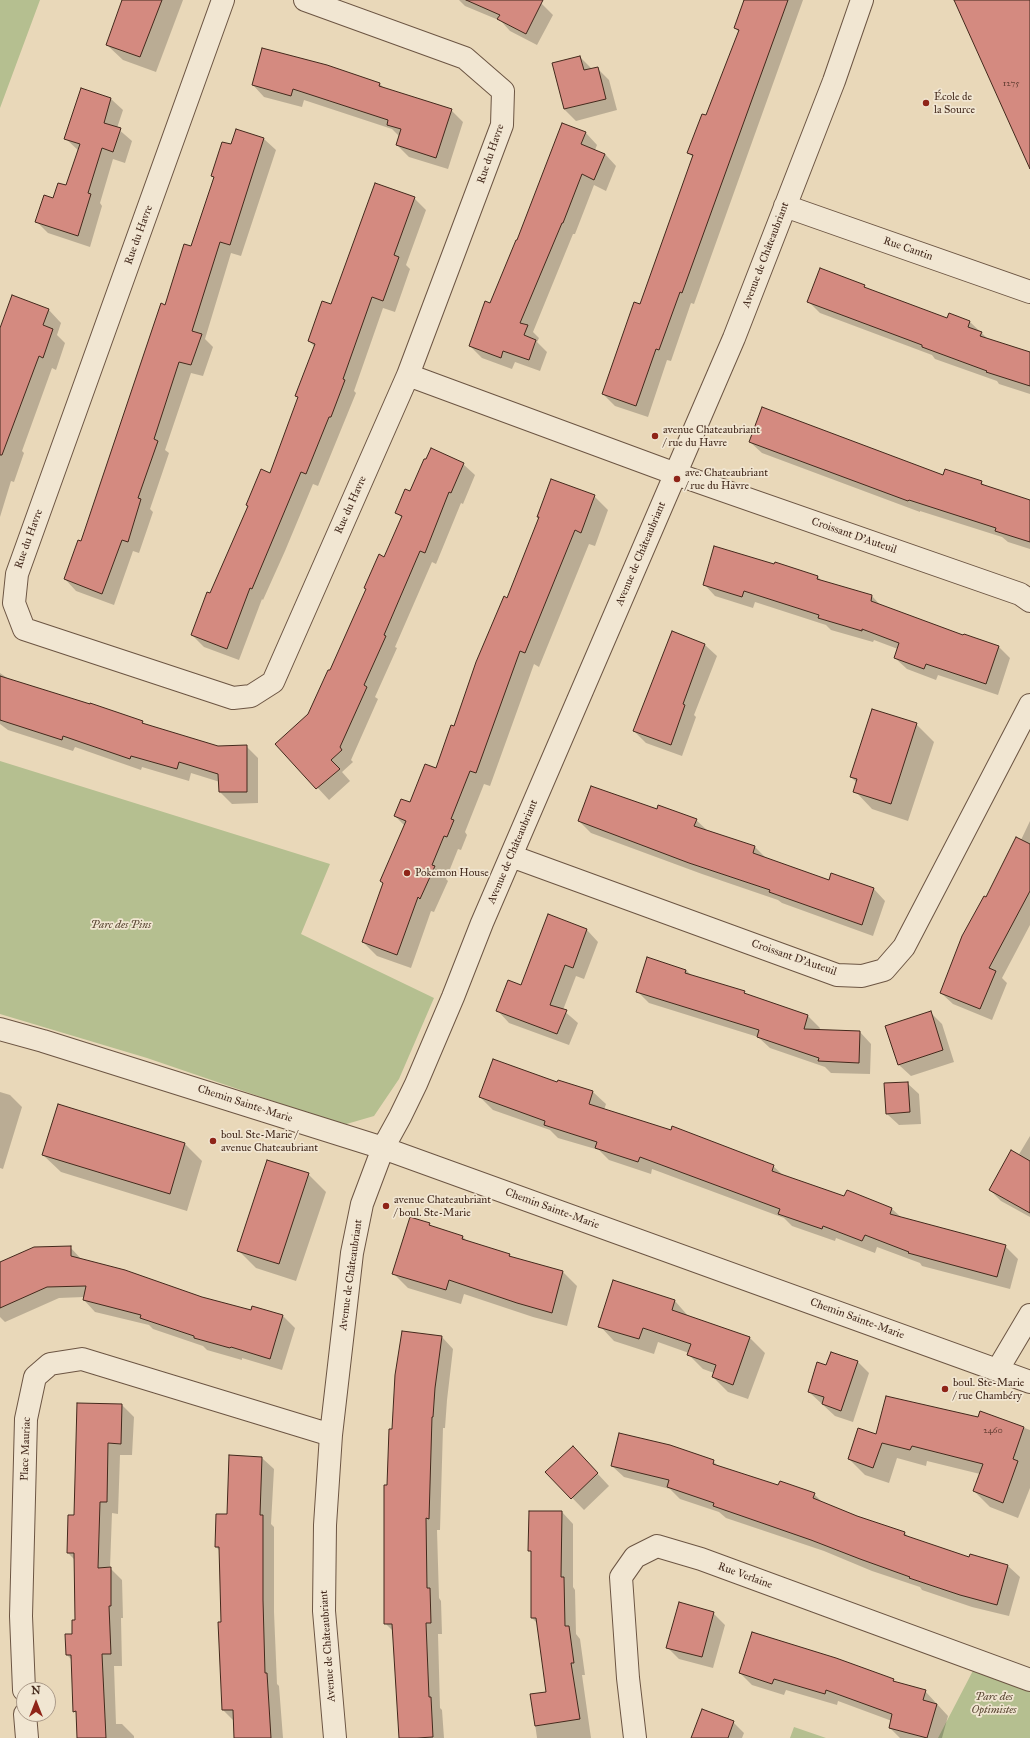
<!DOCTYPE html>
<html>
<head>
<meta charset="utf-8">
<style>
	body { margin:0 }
	#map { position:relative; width:1030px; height:1738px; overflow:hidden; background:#e9d8b9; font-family:"IM FELL Great Primer",serif }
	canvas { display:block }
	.north { position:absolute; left:16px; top:1682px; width:40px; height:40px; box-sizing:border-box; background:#f1e6d2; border:1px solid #ab9a89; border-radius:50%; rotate:0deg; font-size:11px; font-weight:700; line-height:16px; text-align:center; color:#43291c }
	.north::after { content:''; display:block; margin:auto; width:14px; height:18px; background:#8f2418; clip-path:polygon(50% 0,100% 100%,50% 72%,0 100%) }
</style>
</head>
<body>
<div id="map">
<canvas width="1030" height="1738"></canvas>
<div class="north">N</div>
</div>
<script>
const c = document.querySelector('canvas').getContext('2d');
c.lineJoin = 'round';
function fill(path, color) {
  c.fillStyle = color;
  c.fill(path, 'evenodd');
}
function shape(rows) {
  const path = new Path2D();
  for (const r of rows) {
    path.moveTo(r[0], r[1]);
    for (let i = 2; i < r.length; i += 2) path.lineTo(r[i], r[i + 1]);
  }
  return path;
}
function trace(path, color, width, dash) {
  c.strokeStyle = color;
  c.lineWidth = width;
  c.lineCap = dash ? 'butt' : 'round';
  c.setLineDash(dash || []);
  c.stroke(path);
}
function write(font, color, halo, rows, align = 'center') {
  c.font = font + ' "IM FELL Great Primer",serif';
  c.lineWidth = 3.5;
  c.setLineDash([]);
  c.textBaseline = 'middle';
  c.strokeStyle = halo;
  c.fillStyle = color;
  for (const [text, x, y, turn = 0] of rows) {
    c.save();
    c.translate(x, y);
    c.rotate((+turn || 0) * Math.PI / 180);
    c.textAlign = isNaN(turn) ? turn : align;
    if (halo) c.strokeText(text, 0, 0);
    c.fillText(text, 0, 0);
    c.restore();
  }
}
const green = shape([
	[0,0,40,0,0,108],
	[0,761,330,864,301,934,434,998,399,1079,374,1116,343,1125,147,1058,0,1014],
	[978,1661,1030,1680,1030,1738,938,1738],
	[794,1727,826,1738,790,1738]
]);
const shadow = shape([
	[123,0,183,0,156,72,123,60,107,45],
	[459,0,535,0,541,3,553,15,537,45,510,31,501,21,465,6],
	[745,0,803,0,694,304,691,303,671,361,667,360,648,417,615,406,603,394,640,306,693,157,688,153,707,116,739,32,735,28],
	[580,57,592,69,597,68,609,80,617,110,576,121,564,109],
	[380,84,385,89,451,110,463,122,448,169,409,157,397,145,400,137,392,129,304,100,302,107,264,97,253,85],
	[82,89,111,99,123,110,117,128,132,141,125,163,113,159,100,203,102,206,90,247,48,233,36,221,54,199,66,187,79,151,66,139],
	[563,124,586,133,597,145,595,150,605,154,616,166,606,191,594,185,575,234,573,234,533,332,539,338,537,342,547,352,540,371,515,362,512,369,482,358,470,346,518,242],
	[237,130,264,139,276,150,241,256,231,253,205,339,213,347,203,376,191,373,165,450,169,453,150,509,153,512,139,553,133,551,114,605,76,591,65,579,82,542,166,306,192,247,215,179,212,176,232,146],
	[414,198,426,210,406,265,410,269,395,312,383,308,354,391,356,393,318,486,313,484,285,551,263,600,262,599,239,660,204,647,192,635,270,474,299,399,297,396,315,347,309,341,331,305],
	[864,286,868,290,948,319,970,322,989,340,1030,353,1030,394,999,384,997,381,935,359,932,355,820,313,808,301],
	[48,309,61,323,57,335,65,343,56,370,52,368,22,451,24,453,14,482,11,481,0,517,0,331],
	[750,442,981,482,986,487,1030,501,1030,549,1008,542,1002,537,920,511,920,512,762,453],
	[463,464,475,475,463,504,461,503,436,564,432,562,395,647,397,648,375,697,378,699,351,760,353,762,342,772,350,781,329,800,277,744,309,715,385,558,402,518,397,513,410,492],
	[594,496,608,510,595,546,589,544,539,667,534,664,490,786,484,784,465,832,467,835,461,850,458,849,446,879,448,881,434,912,431,911,411,968,377,956,363,942,405,826,395,816,411,804,436,770,508,599],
	[776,563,818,577,822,581,872,596,881,606,964,637,999,647,1010,658,998,695,938,675,936,680,907,669,895,658,898,649,874,640,873,642,831,630,826,625,755,602,753,608,715,596,704,584,775,566],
	[672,632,705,645,717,656,694,715,696,717,682,756,646,743,634,731],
	[0,673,10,680,142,722,146,726,218,747,246,746,258,758,258,803,232,804,220,792,220,782,191,773,189,781,142,767,141,770,75,747,73,751,8,730,0,724],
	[916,724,934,742,908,821,872,809,855,791,857,783,851,777],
	[657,811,696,820,708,831,755,847,767,859,830,881,832,875,874,889,885,901,873,936,782,903,778,900,702,874,591,833,579,821],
	[1030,821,1030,925,1002,978,1007,983,992,1020,953,1004,941,993,986,898,1021,840],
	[549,916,587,930,598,942,584,979,576,976,563,1010,578,1023,569,1045,509,1023,498,1011,522,987],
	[648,958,686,970,691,975,744,992,747,996,808,1016,820,1028,819,1030,860,1032,871,1044,870,1074,831,1073,825,1067,770,1048,758,1037,649,1003,637,991],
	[930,1012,942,1024,954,1062,911,1076,899,1065],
	[558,1081,593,1092,606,1104,604,1110,773,1166,784,1176,845,1197,892,1209,902,1218,1005,1246,1018,1259,1010,1289,922,1266,920,1263,877,1247,875,1253,836,1238,835,1241,792,1226,784,1218,652,1169,651,1174,609,1160,599,1150,558,1138,550,1130,493,1110,480,1097,558,1083],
	[907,1083,919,1094,921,1124,899,1125,887,1114],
	[0,1092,10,1095,22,1107,3,1169,0,1168],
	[58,1105,185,1144,202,1161,187,1211,61,1172,43,1155],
	[1030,1136,1030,1217,1001,1201,990,1190,1018,1156],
	[308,1174,326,1192,296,1281,256,1268,238,1250],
	[429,1224,433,1227,463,1237,467,1241,509,1255,512,1257,563,1272,577,1286,567,1326,533,1317,464,1294,461,1304,408,1288,393,1273],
	[70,1247,82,1260,201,1298,251,1311,253,1307,283,1316,295,1328,282,1370,242,1358,242,1360,207,1350,203,1346,153,1329,149,1325,95,1312,84,1300,84,1297,59,1298,5,1322,0,1317,0,1263],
	[614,1282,675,1301,689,1317,750,1338,765,1353,748,1399,728,1392,713,1377,714,1373,703,1369,688,1354,689,1353,658,1342,654,1354,614,1341,600,1326],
	[442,1337,453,1349,447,1400,445,1428,443,1428,440,1530,437,1530,439,1598,441,1601,442,1634,438,1634,440,1708,442,1710,444,1738,400,1738,394,1632,385,1623,388,1486,393,1430],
	[857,1361,869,1373,853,1422,835,1416,809,1392,827,1366],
	[122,1405,134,1417,132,1455,120,1455,118,1514,112,1513,110,1568,122,1580,123,1618,121,1618,122,1666,114,1666,116,1724,122,1724,134,1736,134,1738,78,1738,77,1714,74,1711,72,1660,67,1655,76,1621,75,1560,68,1553,75,1516],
	[981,1412,1030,1430,1030,1488,1018,1518,990,1507,974,1491,980,1474,927,1461,926,1466,897,1458,889,1483,865,1475,849,1459,876,1436,978,1419],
	[262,1458,274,1469,271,1524,274,1527,274,1612,277,1684,279,1686,283,1738,235,1738,234,1721,223,1710,220,1551,216,1547,228,1515],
	[584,1459,609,1486,584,1510,547,1472],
	[713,1461,719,1467,779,1486,814,1494,824,1504,905,1533,909,1538,970,1559,971,1555,1008,1566,1020,1577,1009,1616,972,1607,922,1590,920,1587,872,1571,824,1551,726,1518,719,1512,680,1499,670,1489,624,1477,612,1466],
	[562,1512,573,1524,573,1587,575,1590,576,1634,580,1639,585,1675,582,1675,591,1738,537,1738,531,1695,547,1692,537,1623,532,1618,532,1553,529,1550],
	[713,1613,725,1625,713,1668,679,1659,667,1647],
	[740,1673,893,1680,896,1683,925,1691,948,1716,942,1738,900,1738,890,1728,892,1721,838,1701,837,1705,786,1690,784,1695,752,1685],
	[733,1722,744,1733,742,1738,692,1738]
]);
const building = shape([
	[122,0,162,0,140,57,106,45,122,0],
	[466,0,543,0,526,34,497,19,500,15,466,0],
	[744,0,788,0,682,293,680,292,659,350,656,349,636,406,602,394,634,302,640,304,693,155,687,153,702,114,706,115,739,30,734,28,744,0],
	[954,0,1030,0,1030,169,954,0],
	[262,48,327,65,380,83,379,86,452,109,436,158,396,145,401,129,387,125,388,120,293,89,291,96,252,85,262,48],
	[580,56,584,70,598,67,606,99,564,109,552,63,580,56],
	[81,88,111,98,104,123,121,128,113,152,102,148,88,193,91,194,78,236,35,222,44,195,53,198,58,183,66,185,80,144,64,139,81,88],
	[562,123,586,132,581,144,605,154,594,180,582,174,563,223,562,223,520,323,528,325,524,335,536,340,529,360,503,351,501,358,469,346,485,301,490,303,516,240,517,240,562,123],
	[236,129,264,138,230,245,220,242,192,331,202,334,191,365,179,362,154,439,158,441,138,498,141,499,128,542,122,540,102,594,64,579,78,540,81,541,161,303,165,305,184,244,191,246,214,177,211,176,222,142,231,144,236,129],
	[375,183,415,197,394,255,399,257,383,301,372,297,343,379,345,380,331,417,329,417,306,474,301,472,273,539,252,589,250,588,227,649,191,635,207,592,210,593,248,506,246,505,261,469,270,473,298,397,295,396,315,344,308,341,322,301,331,304,375,183],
	[820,268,865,285,864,287,947,318,949,313,970,321,968,327,982,332,980,336,1030,352,1030,386,986,372,987,371,922,347,922,345,807,302,820,268],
	[12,295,49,309,43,325,53,329,43,358,39,356,2,455,0,455,0,328,12,295],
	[762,407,943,475,945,469,982,481,981,484,1030,500,1030,542,995,531,996,528,909,500,908,501,749,442,762,407],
	[431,448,464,463,451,493,449,492,425,553,420,551,384,635,386,636,364,685,367,687,340,747,342,750,331,760,340,769,316,789,275,744,308,714,328,670,330,670,366,589,364,588,379,554,384,557,402,516,395,513,405,489,410,491,424,459,426,459,431,448],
	[551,479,595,495,581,533,575,530,525,653,520,651,476,773,470,771,451,819,454,820,447,837,444,836,432,865,435,866,420,899,418,897,397,955,362,942,383,883,380,881,406,821,394,816,401,799,410,802,425,764,436,768,451,725,454,726,476,662,504,596,507,598,539,517,537,517,551,479],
	[714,546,774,564,775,562,818,576,817,579,872,595,871,601,963,635,964,634,999,646,986,684,926,664,924,669,894,658,899,643,862,629,862,631,818,618,819,615,744,591,742,597,703,585,714,546],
	[672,631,705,644,683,704,685,705,671,745,633,731,672,631],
	[0,676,90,704,90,703,143,721,142,723,218,746,247,745,247,792,219,792,218,774,179,762,177,769,131,756,130,759,63,736,62,740,0,720,0,676],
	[872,709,917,723,891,804,853,792,857,779,850,777,872,709],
	[591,786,657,809,658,805,697,819,694,826,755,846,753,853,829,880,831,873,874,888,862,925,769,892,770,890,689,863,578,821,591,786],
	[1016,837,1030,844,1030,891,989,968,996,971,980,1009,940,993,962,936,984,896,986,897,1016,837],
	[548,914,587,929,573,968,565,965,550,1005,567,1010,557,1034,496,1011,508,980,521,985,548,914],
	[647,957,686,970,685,973,745,991,744,993,808,1015,804,1029,860,1031,859,1063,818,1061,819,1058,757,1037,759,1030,636,992,647,957],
	[931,1011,943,1050,898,1065,885,1026,931,1011],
	[493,1059,557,1082,558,1080,593,1091,589,1104,671,1130,672,1126,774,1165,772,1171,844,1196,847,1190,892,1208,890,1214,1006,1245,997,1277,908,1253,909,1252,865,1235,862,1241,823,1226,822,1229,778,1214,780,1209,640,1157,638,1162,595,1148,597,1142,544,1125,545,1121,479,1097,493,1059],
	[908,1082,910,1112,886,1114,884,1083,908,1082],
	[58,1104,185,1143,170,1194,42,1155,58,1104],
	[1011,1150,1030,1161,1030,1213,989,1190,1011,1150],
	[267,1160,309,1173,279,1264,237,1251,267,1160],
	[410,1217,430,1223,429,1225,463,1236,462,1239,510,1254,509,1256,563,1271,552,1313,517,1303,449,1280,446,1290,392,1274,410,1217],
	[71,1246,71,1256,125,1270,202,1297,251,1310,252,1306,283,1315,270,1359,231,1347,230,1348,194,1338,194,1336,140,1318,141,1315,83,1300,86,1286,47,1287,0,1308,0,1262,34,1247,71,1246],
	[613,1280,675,1300,672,1310,750,1337,733,1385,712,1377,716,1365,687,1355,691,1344,643,1328,639,1339,598,1327,613,1280],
	[402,1331,442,1336,435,1388,433,1417,432,1417,429,1519,426,1518,427,1588,430,1588,431,1623,426,1623,429,1697,431,1697,433,1737,417,1738,399,1738,392,1624,384,1624,384,1485,387,1485,389,1429,392,1429,395,1375,402,1331],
	[831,1352,858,1361,841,1411,822,1404,824,1397,808,1392,817,1362,826,1365,831,1352],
	[886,1396,978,1417,980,1411,1024,1427,1013,1459,1018,1461,1003,1503,973,1491,983,1464,912,1446,910,1450,882,1443,873,1468,848,1459,858,1428,876,1434,886,1396],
	[77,1403,122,1404,121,1444,108,1443,107,1502,100,1502,98,1568,111,1567,111,1606,109,1606,111,1654,102,1654,106,1738,77,1738,76,1711,73,1712,71,1655,66,1655,65,1634,72,1634,72,1620,75,1620,74,1553,67,1553,68,1515,74,1515,77,1403],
	[619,1433,670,1445,714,1460,713,1464,778,1485,780,1481,815,1493,813,1498,857,1516,905,1532,904,1535,969,1557,970,1554,1008,1565,997,1605,960,1595,909,1578,910,1577,860,1559,811,1540,713,1506,714,1503,667,1487,669,1480,611,1466,619,1433],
	[573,1446,598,1473,571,1499,545,1472,573,1446],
	[229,1455,262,1457,260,1515,263,1515,263,1600,265,1673,267,1673,271,1738,234,1738,233,1710,222,1710,218,1622,221,1622,219,1547,215,1547,216,1514,227,1514,229,1455],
	[529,1511,562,1511,561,1577,564,1577,565,1626,569,1626,574,1663,571,1663,580,1719,535,1726,530,1694,546,1692,536,1618,531,1618,531,1551,528,1551,529,1511],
	[679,1602,714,1612,702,1657,666,1648,679,1602],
	[752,1632,836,1658,894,1679,893,1681,926,1690,923,1700,937,1704,927,1738,889,1728,892,1714,826,1690,825,1694,774,1679,772,1684,739,1673,752,1632],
	[702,1709,734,1721,728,1738,691,1738,702,1709]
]);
const minor = shape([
	[223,0,17,574,14,603,24,629,233,698,251,696,273,682,408,375,502,125,503,91,465,58,305,0],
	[785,206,1030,292],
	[408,375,676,474,1020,594,1030,601],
	[511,856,837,975,862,976,884,970,904,947,1030,705],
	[0,1029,43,1041,383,1148,1030,1382],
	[998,1369,1030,1315],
	[24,1690,21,1616,26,1419,35,1377,50,1364,82,1359,331,1435],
	[25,1714,27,1738],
	[335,1738,324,1611,325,1525,331,1435,352,1253,362,1204,383,1148,400,1117,416,1084,453,997,482,923,734,338,834,81,862,0],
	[635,1738,628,1678,621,1577,635,1557,657,1546,701,1559,1030,1680]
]);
const markers = [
	[926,103,4,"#8f2418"],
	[655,436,4,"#8f2418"],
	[677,479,4,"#8f2418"],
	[407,873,4,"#8f2418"],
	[213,1141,4,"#8f2418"],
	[386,1206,4,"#8f2418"],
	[945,1389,4,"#8f2418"]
];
const numberNames = [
	["1275",1011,84],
	["2460",993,1431]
];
const poiNames = [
	["École de",934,97],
	["la Source",934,110],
	["avenue Chateaubriant",663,430],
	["/ rue du Havre",663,443],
	["ave. Chateaubriant",685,473],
	["/ rue du Havre",685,486],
	["Pokemon House",415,873],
	["boul. Ste-Marie /",221,1135],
	["avenue Chateaubriant",221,1148],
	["avenue Chateaubriant",394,1200],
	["/ boul. Ste-Marie",394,1213],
	["boul. Ste-Marie",953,1383],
	["/ rue Chambéry",953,1396]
];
const streetNames = [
	["Rue du Havre",491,154,-71],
	["Rue du Havre",139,235,-70],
	["Rue Cantin",908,249,19],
	["Avenue de Châteaubriant",766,255,-69],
	["Rue du Havre",351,505,-66],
	["Croissant D'Auteuil",854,536,19],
	["Rue du Havre",29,539,-70],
	["Avenue de Châteaubriant",641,554,-67],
	["Avenue de Châteaubriant",513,852,-67],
	["Croissant D'Auteuil",794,958,19],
	["Chemin Sainte-Marie",245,1104,18],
	["Chemin Sainte-Marie",552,1209,20],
	["Avenue de Châteaubriant",351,1275,-82],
	["Chemin Sainte-Marie",857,1319,20],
	["Place Mauriac",26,1449,-88],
	["Rue Verlaine",745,1576,20],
	["Avenue de Châteaubriant",328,1646,-94]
];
const parkNames = [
	["Parc des Pins",121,925],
	["Parc des",994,1697],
	["Optimistes",994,1710]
];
fill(green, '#b5bf90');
fill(shadow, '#0003');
fill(building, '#d48a80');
trace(building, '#43291c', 1);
trace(minor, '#6c5543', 24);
trace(minor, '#f1e6d2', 22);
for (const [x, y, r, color] of markers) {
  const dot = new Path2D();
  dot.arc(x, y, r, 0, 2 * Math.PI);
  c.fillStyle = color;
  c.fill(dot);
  trace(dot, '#f1e6d2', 1.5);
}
write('9px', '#674135', null, numberNames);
write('11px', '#43291c', '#f1e6d2', poiNames, 'left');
write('11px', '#43291c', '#f1e6d2', streetNames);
write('italic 11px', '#5a4733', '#f1e6d2', parkNames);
</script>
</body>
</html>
